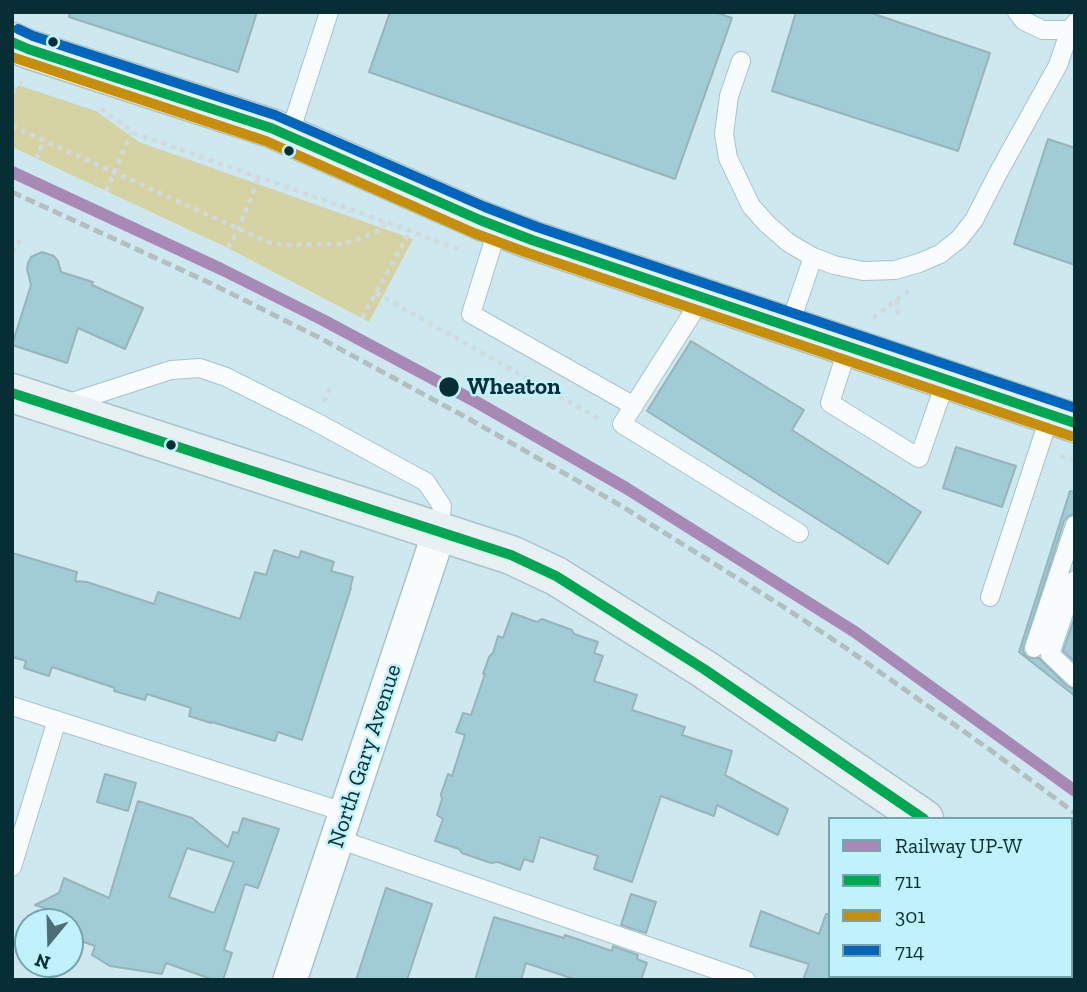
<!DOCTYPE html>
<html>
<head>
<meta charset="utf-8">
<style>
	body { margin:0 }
	#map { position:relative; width:1087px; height:992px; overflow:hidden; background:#cde9ef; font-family:"Zilla Slab",serif }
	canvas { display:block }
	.frame { position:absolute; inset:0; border:14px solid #072e35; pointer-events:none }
	.legend { position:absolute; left:828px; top:817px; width:245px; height:161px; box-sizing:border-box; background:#c0f2fc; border:2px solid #76a4ac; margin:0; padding:9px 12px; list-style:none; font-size:21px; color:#072e35 }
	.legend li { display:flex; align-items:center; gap:14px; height:35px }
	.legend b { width:35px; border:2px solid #76a4ac }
	.north { position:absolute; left:14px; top:908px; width:70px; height:70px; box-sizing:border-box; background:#c0f2fc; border:2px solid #76a4ac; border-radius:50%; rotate:199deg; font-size:19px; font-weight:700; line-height:28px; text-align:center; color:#072e35 }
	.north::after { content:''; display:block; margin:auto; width:24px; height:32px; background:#4c6f76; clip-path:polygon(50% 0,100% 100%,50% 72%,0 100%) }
</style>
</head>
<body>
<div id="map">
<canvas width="1087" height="992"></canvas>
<div class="frame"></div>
<ul class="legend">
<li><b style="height:9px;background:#a888b5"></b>Railway UP-W</li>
<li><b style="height:9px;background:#00a651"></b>711</li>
<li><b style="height:9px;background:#c78e0b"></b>301</li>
<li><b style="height:9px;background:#0065bd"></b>714</li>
</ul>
<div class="north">N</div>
</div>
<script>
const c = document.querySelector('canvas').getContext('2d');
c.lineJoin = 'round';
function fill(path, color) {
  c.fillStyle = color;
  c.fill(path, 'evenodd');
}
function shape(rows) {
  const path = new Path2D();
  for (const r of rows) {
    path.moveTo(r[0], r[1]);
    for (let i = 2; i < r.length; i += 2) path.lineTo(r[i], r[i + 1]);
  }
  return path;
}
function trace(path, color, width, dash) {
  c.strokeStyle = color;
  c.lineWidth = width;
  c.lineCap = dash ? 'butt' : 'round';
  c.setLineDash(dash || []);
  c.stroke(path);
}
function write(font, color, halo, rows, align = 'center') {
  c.font = font + ' "Zilla Slab",serif';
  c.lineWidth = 5;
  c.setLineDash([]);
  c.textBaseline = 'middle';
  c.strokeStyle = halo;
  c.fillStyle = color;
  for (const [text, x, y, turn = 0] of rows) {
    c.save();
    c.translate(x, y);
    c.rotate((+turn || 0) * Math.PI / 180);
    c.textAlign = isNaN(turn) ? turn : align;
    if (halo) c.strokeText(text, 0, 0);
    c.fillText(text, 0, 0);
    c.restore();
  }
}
const green = shape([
	[18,85,96,111,139,142,413,239,369,322,228,248,12,147,12,101]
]);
const building = shape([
	[70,12,257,12,238,72,69,17,70,12],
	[390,12,715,12,732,18,675,179,369,72,390,12],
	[796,12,868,12,990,53,958,151,772,91,796,12],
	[1048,139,1075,148,1075,265,1014,244,1048,139],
	[42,252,54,256,58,261,61,272,93,282,92,285,143,308,125,349,78,328,67,363,12,345,31,285,27,269,28,263,31,257,42,252],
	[691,341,804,410,792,430,921,512,888,564,647,411,691,341],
	[956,447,1016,466,1002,507,943,488,956,447],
	[1070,491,1075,492,1075,514,1068,516,1064,521,1023,650,1025,655,1030,658,1039,658,1067,686,1075,689,1075,696,1019,652,1070,491],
	[274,550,299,558,301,551,334,562,331,571,353,577,350,588,351,588,302,740,278,732,275,741,212,722,211,723,189,716,191,708,147,694,145,700,114,691,115,688,52,667,49,676,24,668,26,661,12,657,12,553,77,572,75,581,87,582,154,604,158,592,240,619,255,572,266,575,274,550],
	[512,613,537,622,542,619,572,630,574,634,598,642,594,653,603,656,594,681,637,695,632,710,685,727,682,735,732,751,725,775,788,809,778,835,717,805,714,816,661,796,632,882,594,869,598,856,540,837,533,862,524,859,520,870,498,862,491,863,462,853,459,849,435,841,443,819,437,815,442,799,441,794,448,774,452,776,465,735,456,732,463,713,471,715,485,674,483,674,489,657,493,653,498,636,503,638,512,613],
	[1075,616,1075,662,1063,651,1075,616],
	[105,774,136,783,128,811,97,802,105,774],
	[138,801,192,818,228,847,233,832,238,833,243,818,279,829,258,888,245,884,224,950,232,953,223,980,214,980,166,963,162,974,110,966,92,955,95,946,70,937,70,922,49,922,54,911,35,905,59,893,64,878,109,898,138,801],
	[187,848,234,862,214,913,169,897,187,848],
	[386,888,432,904,407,980,356,980,386,888],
	[631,894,656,902,646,933,621,925,631,894],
	[761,911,819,934,826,914,830,914,830,980,803,980,809,964,750,946,761,911],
	[494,917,564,938,565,935,612,951,613,946,638,955,637,959,647,963,641,980,577,980,526,963,521,980,475,980,494,917]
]);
const path = shape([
	[12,86,14,88,20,83,23,83],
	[101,109,136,134,386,222,463,251],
	[12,126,270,243,283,245,342,244,364,237,382,229,386,222],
	[36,159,44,140],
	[106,191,132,131],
	[228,248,239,228,259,177],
	[12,251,14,251,20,240],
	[376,293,601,420],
	[897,300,898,320],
	[362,318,410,231],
	[873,318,910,290],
	[324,402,330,387],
	[1060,456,1075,460]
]);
const lane = shape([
	[1017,12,1024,21,1043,30,1070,30],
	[741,61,729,96,724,134,728,158,751,206,767,224,789,243,813,257,834,265,863,271,895,270,919,263,940,254,959,239,974,220,997,175,1058,65,1070,30,1075,23],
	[289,136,329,12],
	[498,227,471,314,634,406],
	[702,298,622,424,799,533],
	[789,327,813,257],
	[848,347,830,403,919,458,946,380],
	[66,404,171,370,200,368,226,377,316,422,426,482,442,506,439,533],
	[1075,580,1050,654,1075,678],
	[990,597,1050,415],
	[1034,648,1075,525],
	[12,706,347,813],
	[338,839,746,980],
	[12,867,57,720]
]);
const street = shape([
	[290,980,439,533],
	[909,980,910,976]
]);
const secondary = shape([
	[12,42,28,49,271,128,480,220,532,240,1075,423],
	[12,393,511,555,556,576,704,669,924,819],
	[1071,934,1075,937]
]);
const rail = shape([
	[12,192,210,283,318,337,471,420,618,504,779,604,843,646,993,752,1075,813]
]);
const bus1 = shape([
	[12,42,28,49,271,128,480,220,532,240,1075,423],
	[12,393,511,555,556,576,704,669,924,819]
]);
const bus2 = shape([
	[12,57,266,141,474,233,528,253,1071,436]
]);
const bus3 = shape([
	[18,29,33,36,275,115,485,207,537,227,1075,408]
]);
const rail1 = shape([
	[12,172,221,269,323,320,480,404,626,488,855,632,1075,791]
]);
const markers = [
	[53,42,6,"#072e35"],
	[289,151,6,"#072e35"],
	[449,387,11,"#072e35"],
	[171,445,6,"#072e35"]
];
const stopNames = [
	["Wheaton",467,387]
];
const streetNames = [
	["North Gary Avenue",365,756,-72]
];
fill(green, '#d5d2a3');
fill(building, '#a1ccd5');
trace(building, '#97b4ba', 2);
trace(lane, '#a7c4ca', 20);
trace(street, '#a7c4ca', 36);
trace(secondary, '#a7c4ca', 41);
trace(path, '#d1dbdd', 4.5, [5, 5]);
trace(lane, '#f8fcfd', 18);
trace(street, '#f8fcfd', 33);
trace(secondary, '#e7f0f2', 38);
trace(rail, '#b4bdbf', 5, [10, 5]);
trace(bus1, '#00a651', 10);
trace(bus2, '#c78e0b', 10);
trace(bus3, '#0065bd', 10);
trace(rail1, '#a888b5', 12);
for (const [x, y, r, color] of markers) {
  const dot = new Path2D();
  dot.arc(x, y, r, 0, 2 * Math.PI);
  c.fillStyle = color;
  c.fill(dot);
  trace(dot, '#c0f2fc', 2.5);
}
write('bold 23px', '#072e35', '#c0f2fc', stopNames, 'left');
write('23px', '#072e35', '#c0f2fc', streetNames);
</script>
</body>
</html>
